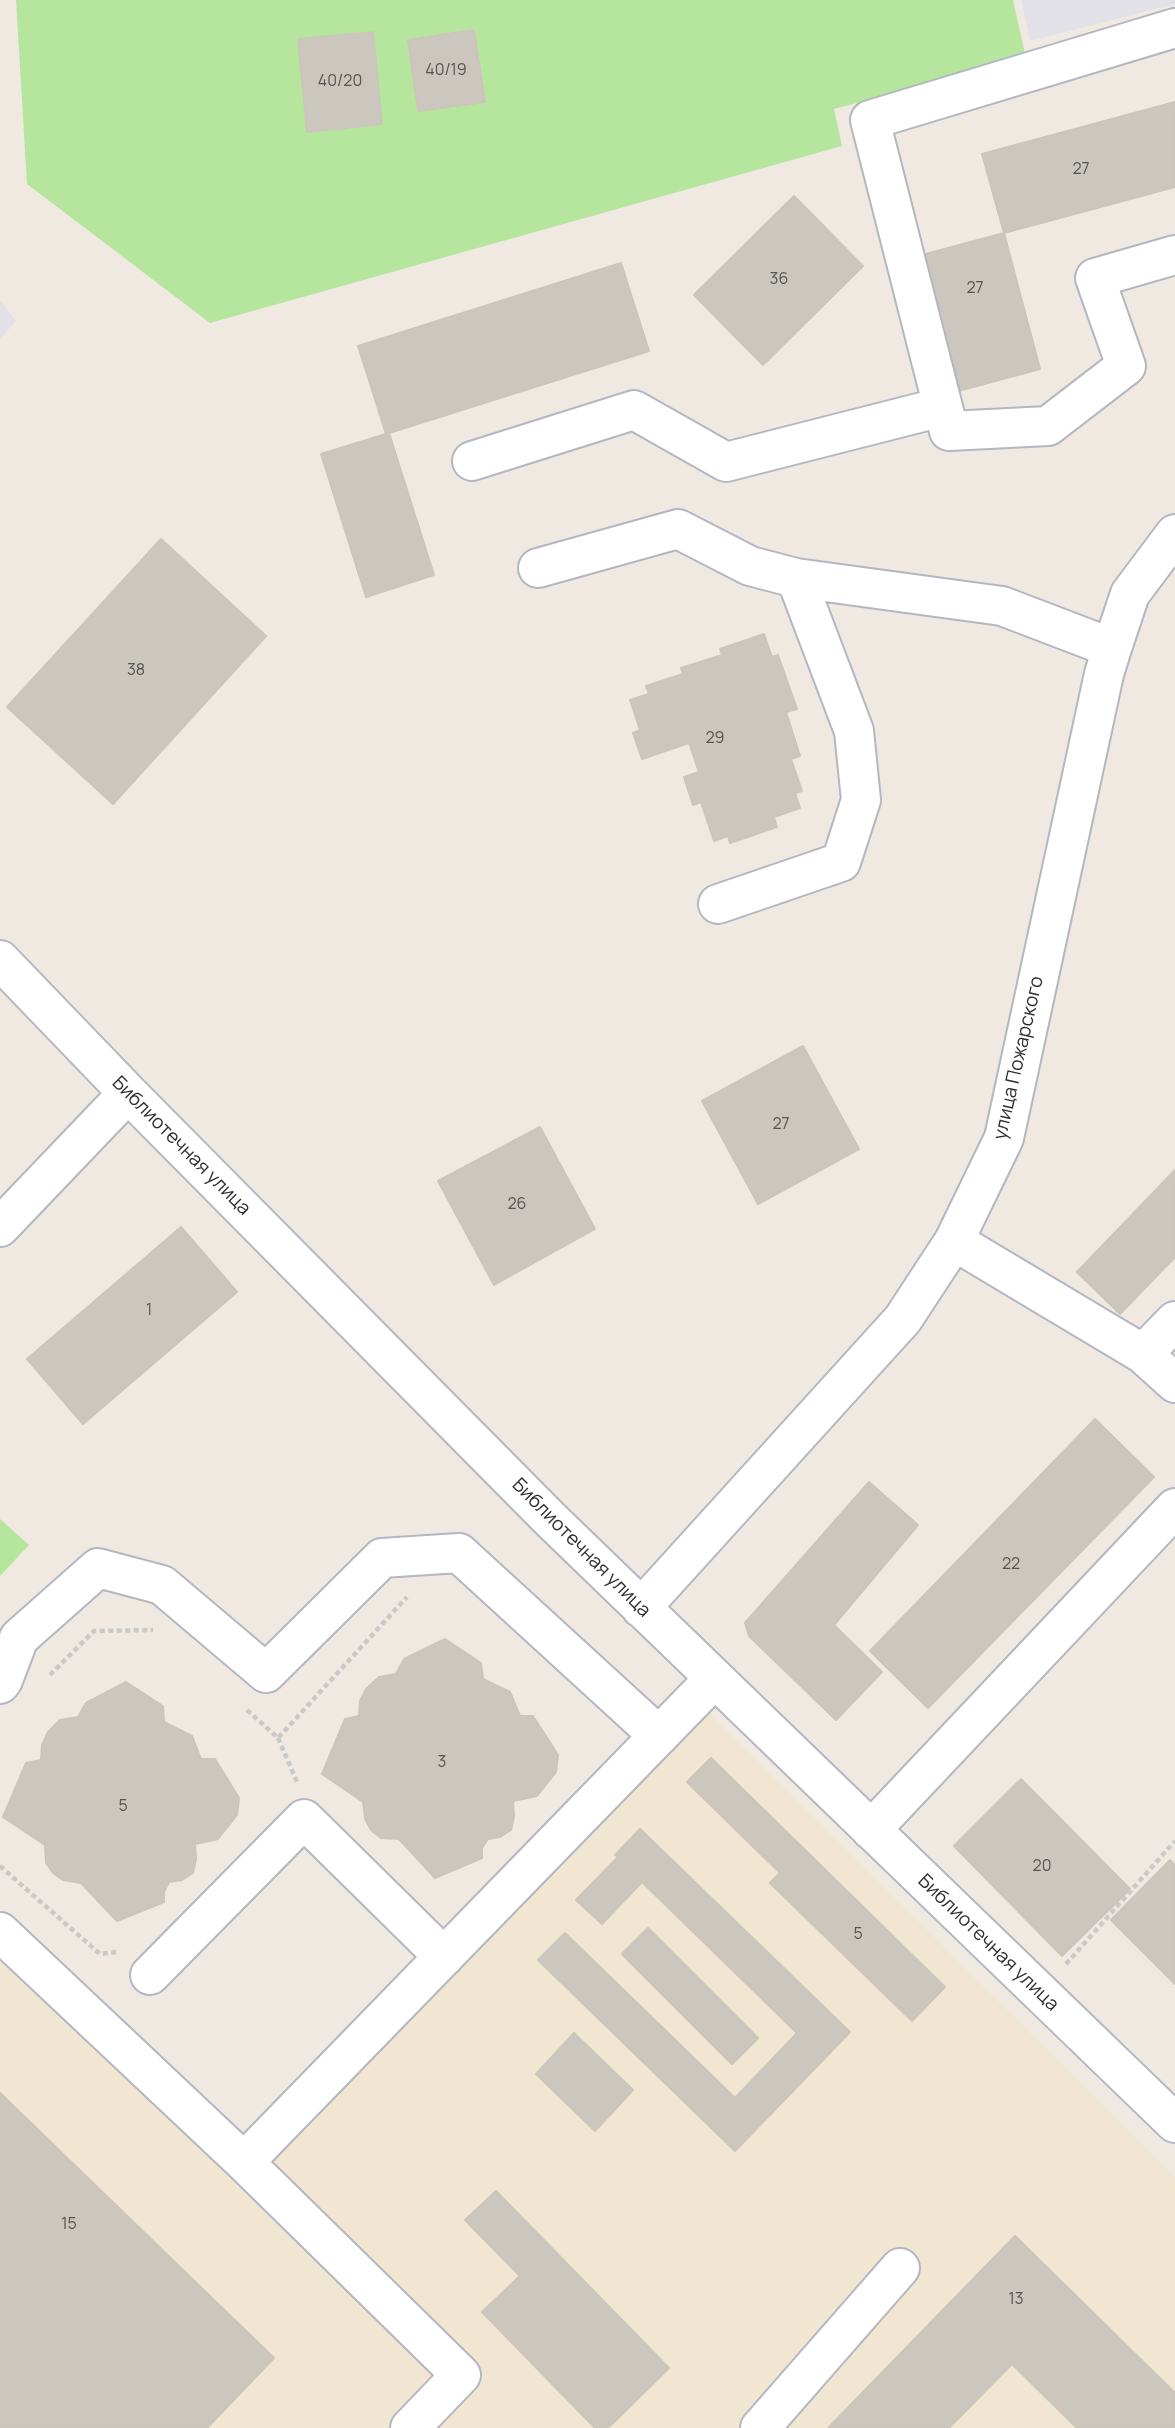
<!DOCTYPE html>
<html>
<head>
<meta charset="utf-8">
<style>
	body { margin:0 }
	canvas { display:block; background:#efe9e1 }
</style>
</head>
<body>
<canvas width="1175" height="2428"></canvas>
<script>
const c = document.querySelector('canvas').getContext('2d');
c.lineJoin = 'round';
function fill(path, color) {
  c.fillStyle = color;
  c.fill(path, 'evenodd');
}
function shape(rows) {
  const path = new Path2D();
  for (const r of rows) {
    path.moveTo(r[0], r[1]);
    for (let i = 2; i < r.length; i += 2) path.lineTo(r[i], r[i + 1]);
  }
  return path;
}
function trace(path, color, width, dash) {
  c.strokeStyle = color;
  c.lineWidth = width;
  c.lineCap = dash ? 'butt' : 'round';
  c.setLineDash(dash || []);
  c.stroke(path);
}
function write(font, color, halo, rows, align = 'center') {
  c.font = font + ' Manrope,sans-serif';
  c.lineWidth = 6;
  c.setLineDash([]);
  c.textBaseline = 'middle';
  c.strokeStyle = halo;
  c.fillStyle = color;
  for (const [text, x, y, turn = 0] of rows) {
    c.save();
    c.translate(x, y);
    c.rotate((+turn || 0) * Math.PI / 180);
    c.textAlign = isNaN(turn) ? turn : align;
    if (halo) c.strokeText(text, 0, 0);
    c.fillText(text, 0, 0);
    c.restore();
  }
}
const industrial = shape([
	[1021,0,1175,0,1175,4,1030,41],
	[0,300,16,321,0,339]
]);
const education = shape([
	[684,1688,1175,2178,1175,2428,0,2428,0,1914,242,2135]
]);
const green = shape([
	[16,0,1013,0,1026,58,834,109,842,146,210,323,27,184],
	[0,1519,29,1545,0,1576]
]);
const building = shape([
	[474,30,485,102,418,111,408,40,474,30],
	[373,32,382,124,307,132,298,39,373,32],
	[1175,102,1175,187,1004,233,982,154,1175,102],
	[794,196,863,266,763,365,694,295,794,196],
	[1004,233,1040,369,958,391,922,255,1004,233],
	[621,263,649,351,389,433,434,575,366,597,321,454,386,434,358,346,621,263],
	[161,539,266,636,113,804,7,707,161,539],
	[764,634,772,657,778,655,797,709,786,712,800,756,791,759,802,791,795,793,800,808,774,817,777,827,730,843,728,836,714,841,701,802,693,805,684,777,699,772,689,743,642,759,633,733,640,730,630,700,649,694,646,686,683,674,681,668,722,655,720,649,764,634],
	[803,1046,859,1149,758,1204,702,1101,803,1046],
	[540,1127,595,1229,494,1285,438,1181,540,1127],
	[1175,1170,1175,1257,1120,1314,1077,1272,1175,1170],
	[181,1227,237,1292,83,1424,27,1359,181,1227],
	[1095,1419,1154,1477,928,1708,870,1651,1095,1419],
	[869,1482,918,1525,834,1625,882,1672,836,1720,749,1636,745,1623,869,1482],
	[445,1639,481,1663,483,1679,510,1692,520,1716,533,1716,558,1755,556,1772,537,1796,513,1801,514,1816,511,1830,500,1837,488,1839,482,1848,482,1858,435,1878,399,1839,381,1838,371,1830,365,1819,363,1802,322,1774,345,1719,359,1716,360,1701,366,1689,379,1677,396,1674,404,1659,445,1639],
	[126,1682,163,1706,164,1722,192,1736,201,1759,215,1759,239,1798,237,1815,218,1839,195,1844,196,1859,193,1873,182,1880,169,1882,164,1892,164,1902,117,1921,81,1883,63,1880,53,1873,46,1863,45,1845,3,1817,26,1763,41,1760,42,1745,48,1732,60,1720,78,1717,86,1703,126,1682],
	[711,1758,945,1987,912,2021,770,1883,780,1873,687,1782,711,1758],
	[1021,1779,1130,1889,1062,1956,954,1846,1021,1779],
	[640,1829,850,2032,735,2151,538,1960,565,1933,735,2098,797,2033,642,1882,602,1924,576,1900,618,1857,615,1855,640,1829],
	[1170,1860,1175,1865,1175,1984,1111,1920,1170,1860],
	[648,1928,758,2038,732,2064,622,1954,648,1928],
	[574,2033,633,2090,595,2131,536,2074,574,2033],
	[0,2093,274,2358,207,2428,0,2428,0,2093],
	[496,2191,669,2368,608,2428,595,2428,482,2312,520,2276,465,2220,496,2191],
	[1015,2236,1175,2393,1175,2428,1077,2428,1012,2364,949,2428,828,2428,1015,2236]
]);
const path = shape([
	[50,1675,94,1631,153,1630],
	[247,1710,278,1738,407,1597],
	[278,1738,297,1782],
	[0,1866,100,1954,117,1952],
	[1066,1964,1175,1841]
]);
const minor = shape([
	[1175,28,870,120,949,431,1048,426,1126,366,1095,278,1175,255],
	[472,461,634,410,726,462,942,407],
	[538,568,678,529,750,566,796,578],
	[718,904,841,862,861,800,854,731,796,578,1002,606,1112,648],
	[0,960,128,1093,550,1519,1175,2123],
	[0,1227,128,1093],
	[954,1241,1143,1354,1175,1383],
	[1143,1354,1175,1321],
	[641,1608,903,1319,954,1241,1004,1138,1104,674,1112,648,1130,594,1175,534],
	[0,1684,3,1680,19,1638,98,1568,162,1585,266,1673,382,1558,459,1553,659,1736],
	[871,1830,1175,1508],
	[0,1932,244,2162,461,2375,410,2428],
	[150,1975,304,1819,444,1957],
	[244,2162,714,1679],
	[760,2428,900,2268]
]);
const numberNames = [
	["40/19",446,71],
	["40/20",340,82],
	["27",1081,170],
	["36",779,280],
	["27",975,289],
	["38",136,671],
	["29",715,739],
	["27",781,1125],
	["26",517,1205],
	["1",149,1311],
	["22",1011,1565],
	["3",442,1763],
	["5",123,1807],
	["20",1042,1867],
	["5",858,1935],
	["15",69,2225],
	["13",1016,2300]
];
const streetNames = [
	["улица Пожарского",1019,1058,-77],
	["Библиотечная улица",181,1146,45],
	["Библиотечная улица",581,1548,45],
	["Библиотечная улица",988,1943,44]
];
fill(industrial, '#e3e1e8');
fill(education, '#f0e6d1');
fill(green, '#b6e59e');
fill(building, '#cbc7bf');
trace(building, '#cbc5ba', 2);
trace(minor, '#b4b7c1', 42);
trace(path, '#c9c9c9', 4.5, [5, 3.5]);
trace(minor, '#fff', 38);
write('16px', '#555452', null, numberNames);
write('19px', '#2e2e2e', '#fff', streetNames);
</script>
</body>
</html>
